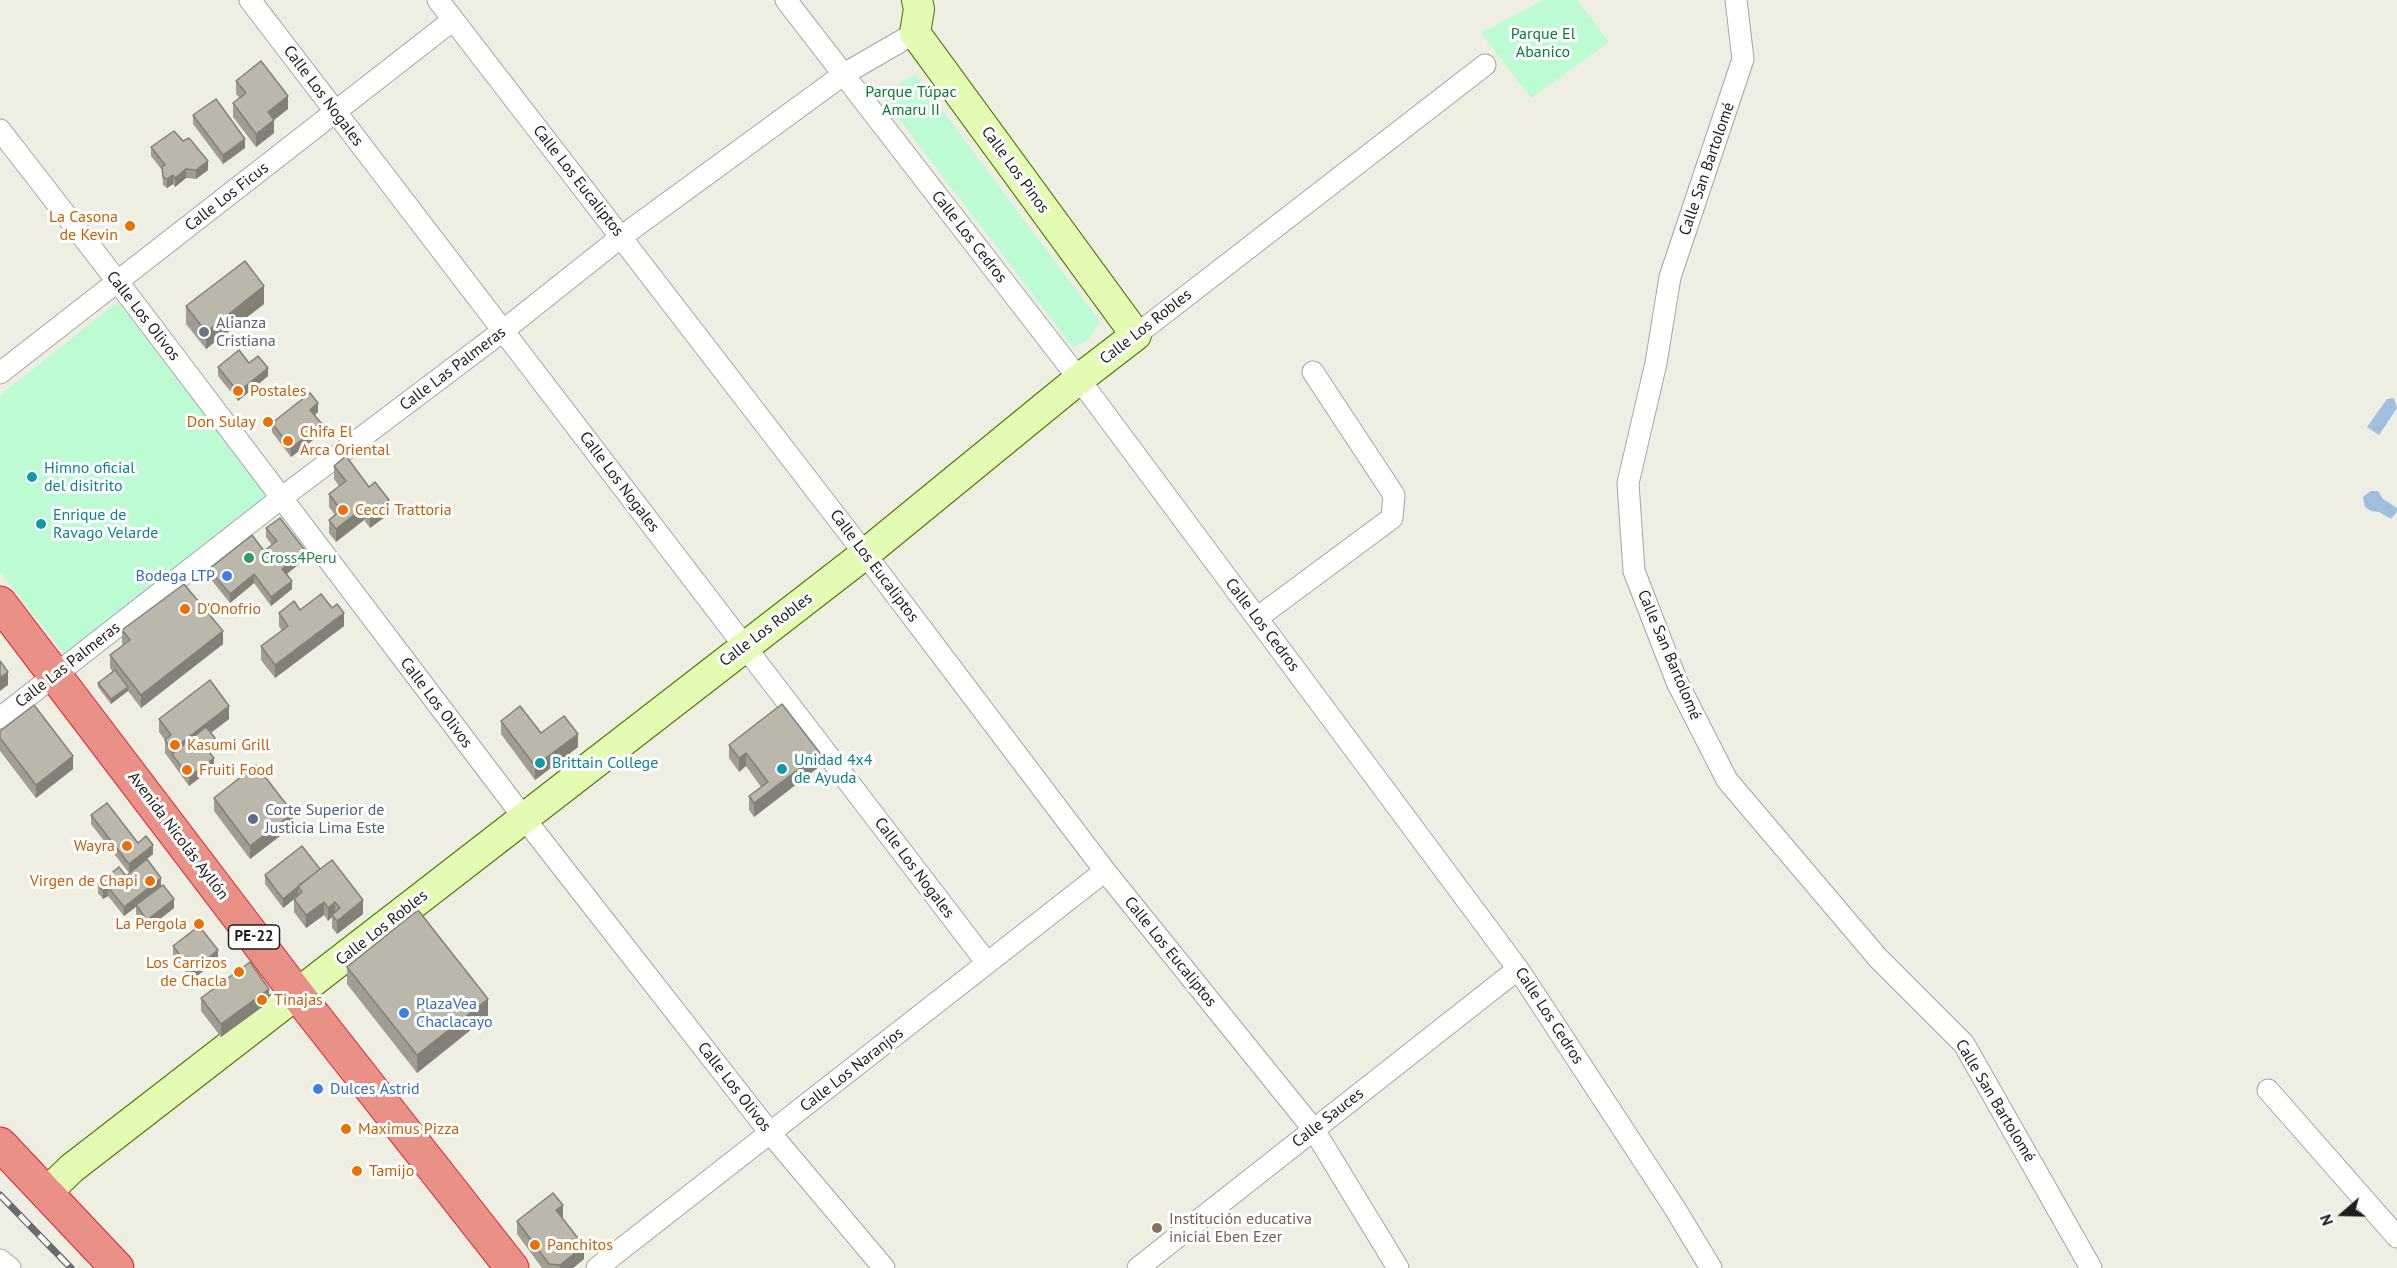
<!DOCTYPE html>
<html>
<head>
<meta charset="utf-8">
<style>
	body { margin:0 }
	#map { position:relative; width:2397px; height:1268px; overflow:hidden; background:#eeeee2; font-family:"PT Sans",sans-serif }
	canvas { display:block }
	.north { position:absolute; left:2313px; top:1184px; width:60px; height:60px; -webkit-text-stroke:4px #fff; paint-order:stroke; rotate:250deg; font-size:16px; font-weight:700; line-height:24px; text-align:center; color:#1d1d1d }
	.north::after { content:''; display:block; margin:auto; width:21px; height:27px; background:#1d1d1d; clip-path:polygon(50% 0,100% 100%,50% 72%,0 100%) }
</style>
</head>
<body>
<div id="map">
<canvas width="2397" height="1268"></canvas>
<div class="north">N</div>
</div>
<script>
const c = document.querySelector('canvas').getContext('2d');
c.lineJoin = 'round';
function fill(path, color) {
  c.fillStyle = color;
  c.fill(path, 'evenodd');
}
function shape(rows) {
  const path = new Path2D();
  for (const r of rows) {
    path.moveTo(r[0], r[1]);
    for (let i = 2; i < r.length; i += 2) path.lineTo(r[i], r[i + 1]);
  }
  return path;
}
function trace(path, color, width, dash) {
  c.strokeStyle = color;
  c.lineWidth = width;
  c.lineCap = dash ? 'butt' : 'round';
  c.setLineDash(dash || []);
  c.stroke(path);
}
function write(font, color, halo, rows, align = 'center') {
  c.font = font + ' "PT Sans",sans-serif';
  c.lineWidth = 6;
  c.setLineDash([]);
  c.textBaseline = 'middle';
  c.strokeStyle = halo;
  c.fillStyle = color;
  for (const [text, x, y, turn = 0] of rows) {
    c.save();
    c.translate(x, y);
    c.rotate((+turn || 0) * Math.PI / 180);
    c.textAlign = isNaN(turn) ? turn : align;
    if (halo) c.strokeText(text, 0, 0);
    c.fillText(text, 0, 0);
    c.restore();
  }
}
const park = shape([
	[1544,0,1577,0,1609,42,1531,98,1481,33],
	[916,75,1100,322,1088,340,1073,347,880,94],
	[118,302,269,495,66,656,0,572,0,395]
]);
const water = shape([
	[2394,398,2397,408,2379,435,2367,427,2387,399],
	[2371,491,2378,491,2383,499,2397,508,2397,512,2391,519,2379,512,2371,511,2365,507,2363,497]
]);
const street = shape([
	[250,0,987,963],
	[438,0,865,554,1105,871,1314,1130,1398,1268],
	[786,0,1079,379,1518,969,1674,1207,1711,1268],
	[1736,0,1743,59,1670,277,1656,363,1628,483,1634,571,1677,682,1727,780,1878,958,1964,1044,2091,1268],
	[0,130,131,299,524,818,771,1134,884,1268],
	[1136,335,1485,65],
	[0,373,453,20],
	[1257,618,1392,518,1394,495,1313,372],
	[0,718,280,499,504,330,621,237,844,74,915,33],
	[2268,1090,2397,1237],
	[0,1260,10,1268],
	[597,1268,1105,871],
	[1138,1268,1518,969]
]);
const secondary = shape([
	[46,1193,72,1168,865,554,1079,379,1136,335,915,33,919,9,917,0]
]);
const highway = shape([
	[0,603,297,994,512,1268],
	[0,1144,117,1268]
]);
const rail = shape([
	[0,1195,71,1268]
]);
const wall = shape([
	[236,81,288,109,274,120,274,133,256,147,233,117,233,103,240,98,236,94],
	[193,115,245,148,223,164,193,124],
	[151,147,208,170,196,179,186,178,175,187,173,184,167,188,163,185,162,170,151,156],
	[264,304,206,349,186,324,186,306],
	[249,363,268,376,238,401,218,376,218,367],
	[318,412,315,415,322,433,291,457,272,432,272,423],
	[334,466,389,514,370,528,364,520,336,542,329,533,329,520,335,515,329,507,329,494,339,486,334,479],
	[266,528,305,559,287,574,292,589,271,606,254,583,230,603,209,577,209,569,264,551,272,545,266,537],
	[300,610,344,626,275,678,261,660,261,646,282,631,279,626,279,613],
	[122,630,223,644,141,708,128,691,111,704,98,687,98,683,113,672,110,668,110,655,123,645,122,643],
	[159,719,229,719,211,733,215,747,209,752,214,767,189,786,165,753,165,740,159,732],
	[501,721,541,733,578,747,535,780,501,734],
	[0,731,73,769,36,798,0,751],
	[729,745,820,766,754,817,749,810,749,796,761,787,746,766,739,772,729,758],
	[214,798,293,826,250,859,214,811],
	[91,815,153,854,129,873,91,824],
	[320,869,363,914,337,934,332,928,332,917,328,921,324,915,306,928,294,912,294,899,298,896,283,908,265,884,265,875],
	[126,876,161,886,174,908,147,929,136,914,136,907,124,916,108,896,103,899,98,893,98,884],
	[173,946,218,959,192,980,173,955],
	[347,967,488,1016,417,1073,347,984],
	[201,998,269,1002,221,1037,201,1011],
	[562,1218,584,1259,573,1268,542,1268,517,1234,517,1221]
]);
const shadedWall = shape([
	[288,96,288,109,274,120,274,133,256,147,256,134,268,112],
	[245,139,245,148,223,164,223,155],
	[208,161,208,170,196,179,196,170],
	[186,169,186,178,175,187,175,178],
	[173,175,173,184,167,188,167,179],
	[264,286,264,304,206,349,206,332],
	[268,368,268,376,238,401,238,392],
	[318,403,318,412,310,419,310,410],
	[322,424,322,433,291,457,291,448],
	[389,500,389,514,370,528,370,515],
	[364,507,364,520,336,542,336,529],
	[305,550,305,559,282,578,282,569],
	[254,574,254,583,230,603,230,594],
	[292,581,292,589,271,606,271,597],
	[344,613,344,626,275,678,275,665],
	[223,631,223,644,141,708,141,695],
	[8,672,8,685,0,691,0,678],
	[128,687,128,691,111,704,111,699],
	[229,706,229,719,176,759,172,754,172,750],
	[578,734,578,747,535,780,535,766],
	[215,738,215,747,205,755,205,747],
	[746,753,746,766,739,772,739,758],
	[820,753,820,766,754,817,754,803],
	[73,756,73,769,36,798,36,785],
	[214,758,214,767,189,786,189,777],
	[293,813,293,826,250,859,250,846],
	[153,845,153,854,129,873,129,864],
	[161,878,161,887,124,916,124,907],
	[108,887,108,896,103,899,103,891],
	[298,887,298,896,283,908,283,899],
	[174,899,174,908,147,929,147,920],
	[363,900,363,914,337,934,337,921],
	[324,902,324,915,306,928,306,915],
	[335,902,335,915,332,915,332,917,328,921,328,908],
	[218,950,218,959,192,980,192,971],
	[269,989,269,1002,221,1037,221,1024],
	[488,999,488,1016,417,1073,417,1055],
	[563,1205,563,1218,556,1223,556,1210],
	[584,1246,584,1259,573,1268,560,1268,560,1265]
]);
const building = shape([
	[261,61,288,96,268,112,274,120,256,134,233,103,246,93,236,81,261,61],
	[216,99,245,139,223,155,193,115,216,99],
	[174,131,183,141,189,138,208,161,196,170,186,169,175,178,173,175,167,179,163,177,162,167,165,165,151,147,174,131],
	[245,261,264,286,206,332,186,306,245,261],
	[239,350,249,363,258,356,268,368,238,392,218,367,239,350],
	[310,393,318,403,310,410,322,424,291,448,272,423,310,393],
	[346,456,369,487,375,482,389,500,370,515,364,507,336,529,329,520,341,510,329,494,346,481,334,466,346,456],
	[280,518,305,550,282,569,292,581,271,597,254,574,230,594,209,569,252,535,264,551,277,541,266,528,280,518],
	[184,584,223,631,141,695,110,655,130,640,122,630,184,584],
	[321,594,332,608,337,604,344,613,275,665,261,646,288,626,279,613,294,601,300,610,321,594],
	[0,661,8,672,0,678,0,661],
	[115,670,128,687,111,699,98,683,115,670],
	[210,680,229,706,172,750,165,740,171,735,159,719,210,680],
	[782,704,820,753,754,803,749,796,768,782,746,753,739,758,729,745,782,704],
	[34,705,73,756,36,785,0,738,0,731,34,705],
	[520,706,541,733,564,716,578,734,535,766,501,721,520,706],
	[206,727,215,738,205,747,214,758,189,777,172,754,206,727],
	[256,765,293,813,250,846,214,798,256,765],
	[107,803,138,843,146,836,153,845,129,864,91,815,107,803],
	[302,846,320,869,283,899,265,875,302,846],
	[147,859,161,878,124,907,108,887,103,891,98,884,119,867,126,876,147,859],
	[332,860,363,900,337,921,332,915,340,908,335,902,328,908,324,902,306,915,294,899,302,892,298,886,332,860],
	[163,885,174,899,147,920,136,905,163,885],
	[418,910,488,999,417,1055,347,967,418,910],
	[199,926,218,950,192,971,173,946,199,926],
	[250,962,269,989,221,1024,201,998,250,962],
	[553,1193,563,1205,556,1210,584,1246,560,1265,549,1264,517,1221,553,1193]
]);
const markers = [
	[130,226,6,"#e8710a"],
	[204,332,6,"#6b7280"],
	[238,391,6,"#e8710a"],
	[268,422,6,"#e8710a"],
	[288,441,6,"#e8710a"],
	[32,477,6,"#0f9aa8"],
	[343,510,6,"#e8710a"],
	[41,524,6,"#0f9aa8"],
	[249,558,6,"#2e9e5b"],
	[227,576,6,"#3f7fe0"],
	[185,609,6,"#e8710a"],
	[175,745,6,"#e8710a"],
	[540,763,6,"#0f9aa8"],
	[782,769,6,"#0f9aa8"],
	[187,770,6,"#e8710a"],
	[253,819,6,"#5c6f8a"],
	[127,846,6,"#e8710a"],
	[150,881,6,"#e8710a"],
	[199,924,6,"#e8710a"],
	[239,972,6,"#e8710a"],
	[262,1000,6,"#e8710a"],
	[404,1013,6,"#3f7fe0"],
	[318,1089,6,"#3f7fe0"],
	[346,1129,6,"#e8710a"],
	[357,1171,6,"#e8710a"],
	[1157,1228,6,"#8d6e63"],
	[535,1245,6,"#e8710a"]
];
const shields = [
	[254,937,51]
];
const shieldNames = [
	["PE-22",254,937]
];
const parkNames = [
	["Parque El",1543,34],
	["Abanico",1543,52],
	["Parque Túpac",911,92],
	["Amaru II",911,110]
];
const streetNames = [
	["Calle Los Nogales",323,96,53],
	["Calle San Bartolomé",1707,169,-71],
	["Calle Los Pinos",1015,170,54],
	["Calle Los Eucaliptos",578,181,52],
	["Calle Los Ficus",227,197,-38],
	["Calle Los Cedros",969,237,52],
	["Calle Los Olivos",143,316,52],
	["Calle Los Robles",1146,327,-38],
	["Calle Las Palmeras",453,369,-37],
	["Calle Los Nogales",619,482,53],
	["Calle Los Eucaliptos",874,566,53],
	["Calle Los Cedros",1262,625,53],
	["Calle Los Robles",766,630,-37],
	["Calle San Bartolomé",1669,655,67],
	["Calle Las Palmeras",68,665,-38],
	["Calle Los Olivos",436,703,53],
	["Avenida Nicolás Ayllón",178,836,53],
	["Calle Los Nogales",914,868,53],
	["Calle Los Robles",382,928,-38],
	["Calle Los Eucaliptos",1170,952,51],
	["Calle Los Cedros",1549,1016,57],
	["Calle Los Naranjos",852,1070,-38],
	["Calle Los Olivos",734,1087,52],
	["Calle San Bartolomé",1995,1101,59],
	["Calle Sauces",1328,1118,-38]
];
const foodNames = [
	["La Casona",118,217,"right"],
	["de Kevin",118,235,"right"],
	["Postales",250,391],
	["Don Sulay",256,422,"right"],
	["Chifa El",300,432],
	["Arca Oriental",300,450],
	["Cecci Trattoria",355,510],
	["D'Onofrio",197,609],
	["Kasumi Grill",187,745],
	["Fruiti Food",199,770],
	["Wayra",115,846,"right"],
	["Virgen de Chapi",138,881,"right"],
	["La Pergola",187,924,"right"],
	["Los Carrizos",227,963,"right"],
	["de Chacla",227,981,"right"],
	["Tinajas",274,1000],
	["Maximus Pizza",358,1129],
	["Tamijo",369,1171],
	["Panchitos",547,1245]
];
const worshipNames = [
	["Alianza",216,323],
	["Cristiana",216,341]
];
const cultureNames = [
	["Himno oficial",44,468],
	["del disitrito",44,486],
	["Enrique de",53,515],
	["Ravago Velarde",53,533],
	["Unidad 4x4",794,760],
	["de Ayuda",794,778],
	["Brittain College",552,763]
];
const leisureNames = [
	["Cross4Peru",261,558]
];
const shopNames = [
	["Bodega LTP",215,576,"right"],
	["PlazaVea",416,1004],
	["Chaclacayo",416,1022],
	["Dulces Astrid",330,1089]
];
const serviceNames = [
	["Corte Superior de",265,810],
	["Justicia Lima Este",265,828]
];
const educationNames = [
	["Institución educativa",1169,1219],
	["inicial Eben Ezer",1169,1237]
];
fill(park, '#bcfbd4');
fill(water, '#a0bede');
trace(street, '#a4a4a4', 23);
trace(secondary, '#477601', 32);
trace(highway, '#dd1e28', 35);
trace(street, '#fff', 21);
trace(secondary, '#e3fbb3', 30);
trace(highway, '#e99186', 33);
trace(rail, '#6b6b6b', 7);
trace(rail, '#fff', 4.5, [14]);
fill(wall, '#a19d93');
fill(shadedWall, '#838078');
fill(building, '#bbb7ab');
trace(building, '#838078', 1.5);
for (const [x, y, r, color] of markers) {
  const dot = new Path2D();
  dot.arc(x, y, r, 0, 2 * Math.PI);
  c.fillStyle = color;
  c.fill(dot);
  trace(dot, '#fff', 2);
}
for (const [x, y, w] of shields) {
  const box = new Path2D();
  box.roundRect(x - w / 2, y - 12, w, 24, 4.5);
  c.fillStyle = '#fff';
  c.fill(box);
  trace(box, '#1d1d1d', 1.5);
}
write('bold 15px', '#1d1d1d', null, shieldNames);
write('16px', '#087d34', '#fff', parkNames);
write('16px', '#1d1d1d', '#fff', streetNames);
write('16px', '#c56008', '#fff', foodNames, 'left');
write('16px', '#5b616d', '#fff', worshipNames, 'left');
write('16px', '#0d838f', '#fff', cultureNames, 'left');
write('16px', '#27864d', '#fff', leisureNames, 'left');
write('16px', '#366cbe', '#fff', shopNames, 'left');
write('16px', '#4e5e75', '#fff', serviceNames, 'left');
write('16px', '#785e54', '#fff', educationNames, 'left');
</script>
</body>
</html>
